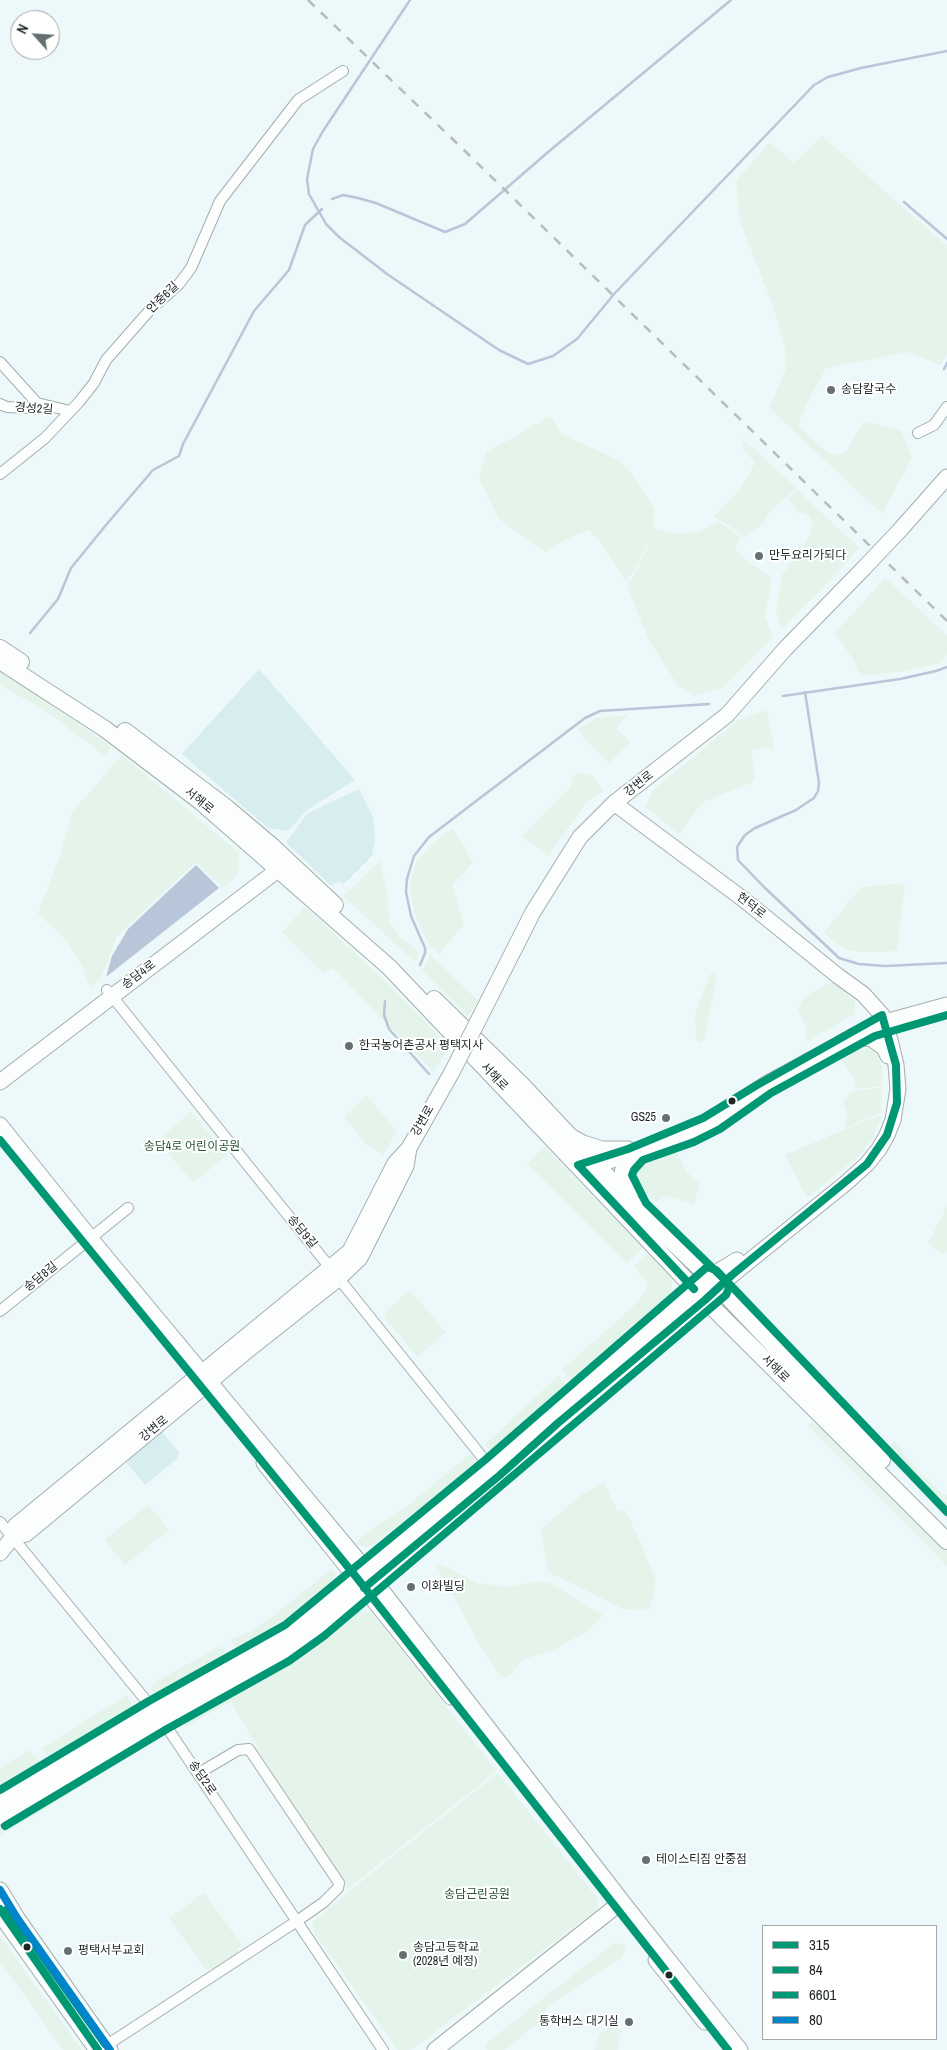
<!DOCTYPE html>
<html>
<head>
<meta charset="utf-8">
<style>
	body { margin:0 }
	#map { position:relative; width:947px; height:2050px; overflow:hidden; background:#ecf8f9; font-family:"Archivo Narrow",sans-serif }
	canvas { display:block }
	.legend { position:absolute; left:762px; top:1925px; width:175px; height:115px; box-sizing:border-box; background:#fff; border:1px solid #a5a8a8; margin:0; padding:6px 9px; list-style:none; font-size:15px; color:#1e2626 }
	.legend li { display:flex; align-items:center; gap:10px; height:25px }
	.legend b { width:25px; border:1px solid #a5a8a8 }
	.north { position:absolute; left:10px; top:10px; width:50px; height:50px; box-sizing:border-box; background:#fff; border:1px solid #a5a8a8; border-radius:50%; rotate:296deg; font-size:14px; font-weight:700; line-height:20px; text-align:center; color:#1e2626 }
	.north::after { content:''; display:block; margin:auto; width:18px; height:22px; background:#667070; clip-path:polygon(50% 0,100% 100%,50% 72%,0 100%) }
</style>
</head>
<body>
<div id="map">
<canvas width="947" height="2050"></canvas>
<ul class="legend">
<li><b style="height:6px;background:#009775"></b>315</li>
<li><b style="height:6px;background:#009775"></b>84</li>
<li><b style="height:6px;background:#009775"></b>6601</li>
<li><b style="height:6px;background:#0085ca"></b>80</li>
</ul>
<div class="north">N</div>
</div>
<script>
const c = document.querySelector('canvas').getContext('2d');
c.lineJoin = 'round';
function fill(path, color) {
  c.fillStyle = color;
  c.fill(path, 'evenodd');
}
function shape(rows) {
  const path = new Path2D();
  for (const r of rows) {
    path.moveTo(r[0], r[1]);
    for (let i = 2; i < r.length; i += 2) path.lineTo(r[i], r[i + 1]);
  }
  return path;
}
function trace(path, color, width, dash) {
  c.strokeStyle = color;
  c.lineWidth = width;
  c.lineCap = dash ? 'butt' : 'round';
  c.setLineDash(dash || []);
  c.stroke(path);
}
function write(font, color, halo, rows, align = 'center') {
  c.font = font + ' "Archivo Narrow","Noto Sans KR",sans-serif';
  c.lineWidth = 4;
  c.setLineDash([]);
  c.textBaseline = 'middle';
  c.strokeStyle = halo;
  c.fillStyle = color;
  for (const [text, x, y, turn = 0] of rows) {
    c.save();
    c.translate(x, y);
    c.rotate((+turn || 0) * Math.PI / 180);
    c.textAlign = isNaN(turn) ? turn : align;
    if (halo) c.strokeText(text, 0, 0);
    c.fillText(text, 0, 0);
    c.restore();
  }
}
const built = shape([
	[259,669,355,780,307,810,288,831,268,828,182,754],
	[359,789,373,817,375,839,372,856,344,884,339,881,331,886,286,842,308,813],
	[162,1432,179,1452,178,1458,145,1485,126,1462,159,1433]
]);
const green = shape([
	[822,136,947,246,947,353,941,365,908,352,826,368,807,403,798,426,831,455,845,453,865,421,901,431,912,458,882,514,769,408,786,370,785,347,772,303,740,222,736,181,770,142,794,163],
	[550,416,561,434,620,461,634,476,654,509,654,528,677,534,698,532,718,522,740,536,735,548,739,555,772,578,765,617,773,636,724,687,693,696,679,687,648,639,627,586,640,565,652,532,638,564,626,581,606,550,589,529,553,546,546,552,499,519,479,478,486,453],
	[743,439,797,488,771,510,762,525,743,537,733,528,714,517,740,489,755,463,742,447],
	[797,490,860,548,782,629,776,611,782,575,810,536,813,524,809,516,799,512,787,499],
	[885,578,947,635,947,654,944,659,937,664,898,672,860,676,855,662,835,633],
	[0,671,53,706,111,747,105,756,48,713,0,684],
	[767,710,774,748,751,749,755,781,703,802,679,834,645,807,653,790,739,720],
	[628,715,616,728,630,742,609,763,577,730,596,718],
	[122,755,239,853,238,875,223,888,196,862,117,936,101,978,90,988,83,968,66,939,38,914,61,853,72,812],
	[581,773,594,777,603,791,585,804,548,856,522,837,571,786,573,775],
	[453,828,473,863,452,885,464,924,439,954,429,945,416,918,411,899,411,877,417,861,435,842],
	[380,861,388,897,389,921,400,937,420,953,415,962,343,896],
	[905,883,897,951,860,952,844,949,824,933,861,887],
	[305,907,382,978,449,1046,434,1072,333,968,324,973,282,932],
	[431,955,478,1001,468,1016,422,970],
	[714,971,717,976,706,1031,704,1039,699,1043,697,1042,696,1035,695,1015,709,976],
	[833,981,855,1001,855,1014,806,1042,806,1026,798,1010,803,998],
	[869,1047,875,1051,882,1066,882,1086,855,1089,854,1079,841,1059,861,1048],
	[882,1088,881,1112,844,1129,848,1114,843,1103,852,1091],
	[367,1096,397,1131,383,1155,367,1145,344,1117],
	[191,1112,227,1155,193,1183,158,1140],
	[879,1115,881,1118,873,1138,859,1156,807,1198,785,1155],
	[545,1147,643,1248,627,1263,527,1163],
	[672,1152,677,1153,686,1171,700,1184,694,1204,667,1196,654,1202,633,1177,635,1169,642,1163],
	[947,1206,947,1250,944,1255,928,1243],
	[649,1253,672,1280,672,1290,669,1296,663,1304,571,1382,562,1370,640,1300,648,1283,634,1266],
	[410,1290,446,1332,418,1357,385,1319,386,1311],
	[558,1376,567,1386,493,1451,484,1445],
	[812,1422,851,1451,947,1549,947,1566,808,1425],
	[895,1441,914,1466,944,1495,947,1495,947,1512,886,1449],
	[471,1453,476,1462,476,1467,370,1546,361,1546,355,1543,377,1525,406,1507],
	[604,1483,617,1510,625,1512,630,1519,656,1580,650,1608,639,1610,624,1609,546,1571,548,1566,540,1530,581,1495],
	[148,1505,169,1530,125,1565,105,1540],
	[435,1563,447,1567,477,1583,508,1587,533,1582,548,1582,603,1615,589,1630,555,1649,525,1659,507,1678,501,1676,481,1647],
	[332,1569,336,1575,327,1589,291,1621,268,1636,236,1648,231,1640,252,1630,270,1618],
	[357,1611,371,1612,497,1771,346,1890,345,1881,280,1787,231,1702,184,1727,183,1722,187,1716,302,1653],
	[220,1646,226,1653,201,1670,162,1693,153,1692,151,1689,154,1683],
	[127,1695,132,1703,131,1710,50,1758,41,1749],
	[156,1736,158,1739,77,1789,74,1784],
	[30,1750,41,1765,0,1786,0,1768],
	[498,1773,597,1898,596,1910,411,2050,398,2050,315,1934,312,1923,347,1893],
	[68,1788,71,1793,0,1836,0,1830],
	[204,1893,241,1944,237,1954,213,1969,205,1969,169,1918],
	[0,1936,82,2050,63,2050,0,1961],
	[614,1943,626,1945,622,1958,598,1972,548,2007,536,2025,505,2050,487,2050,484,2045],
	[617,2023,621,2033,618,2050,595,2050,599,2035]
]);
const water = shape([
	[196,865,219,888,106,977,112,956,128,929]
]);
const stream = shape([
	[410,0,323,131,313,149,307,179,309,194,326,224,339,237,387,274,499,350,528,364,553,356,577,339,615,293,814,85,828,77,861,68,947,51],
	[332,199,343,195,358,198,376,203,445,232,465,224,547,153,731,0],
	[904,202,947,239],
	[944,369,947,363],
	[30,633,58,599,71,568,106,525,153,470,179,456,183,444,254,311,289,270,305,225,322,209],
	[805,692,819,783,818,791,814,798,796,810,755,828,745,835,737,847,738,860,764,887,839,958,859,964,885,966,947,963],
	[783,696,900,679,936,671,947,667],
	[420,965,425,953,425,948,411,916,406,892,407,879,414,856,429,837,585,718,600,711,709,704],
	[385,1001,384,1015,389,1029,429,1074]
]);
const street = shape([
	[0,362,37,403,70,411],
	[0,404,7,407,47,409],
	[918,433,934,425,947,407],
	[0,474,45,438,79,402,94,383,106,360,149,311,179,284,191,268,220,201,298,100,343,71],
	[107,990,491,1468],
	[0,1311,128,1208],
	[0,1522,162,1720,383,2050],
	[107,2045,297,1921,324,1902,338,1888,339,1883,249,1749,238,1750,199,1773]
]);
const secondary = shape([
	[900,530,947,477],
	[482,1013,533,912,580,837,614,803,727,715,785,649,863,569],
	[853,1036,872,1039,884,1048,888,1056],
	[0,1082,279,869],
	[0,1125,100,1250,366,1570,628,1909,740,2050],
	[572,1137,583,1143,602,1149,628,1149],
	[586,1169,690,1133,706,1125,766,1084,871,1027,885,1022,947,1005],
	[264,1463,451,1697],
	[13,1537,26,1534,247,1351,339,1278,360,1258,406,1166,409,1148],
	[0,1553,13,1537,15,1526,350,1251,395,1163,409,1148,452,1072],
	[0,1802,154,1710,263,1650,291,1633,315,1615,366,1570,491,1468,694,1289,709,1277,737,1260],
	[0,1817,162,1720,284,1652,318,1628,416,1544,500,1475,558,1423,705,1300,732,1275,846,1183,867,1164,879,1149,887,1135,893,1120,898,1089,896,1065,890,1040,882,1015,863,994,838,976,743,899,614,803],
	[0,1890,17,1918,110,2050],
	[0,1914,97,2050],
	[656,1960,705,2022],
	[435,2050,615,1907,621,1900]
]);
const primary = shape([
	[0,648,21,662],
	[0,661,105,729,201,802,389,967,705,1300,947,1541],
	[125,731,227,808,272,846,335,905],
	[434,999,522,1085,638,1209,709,1277,882,1460],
	[630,1194,623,1180,623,1170,637,1151]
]);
const rail = shape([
	[308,0,466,152,947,621]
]);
const secondaryBridge = shape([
	[863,569,900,530],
	[452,1072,482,1013]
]);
const bus1 = shape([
	[0,1140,357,1578,728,2050],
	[364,1588,500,1475,558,1423,705,1300,732,1275,867,1164,887,1135,897,1103,896,1065,882,1015,757,1085,703,1118,628,1149,578,1165,694,1289]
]);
const bus2 = shape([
	[5,1826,167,1729,289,1661,324,1636,726,1295,729,1288,727,1282,646,1203,632,1175,634,1170,643,1160,694,1142,720,1129,771,1093,875,1036,947,1015],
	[0,1909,98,2050]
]);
const bus3 = shape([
	[0,1790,149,1701,285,1625,485,1460,707,1267,716,1270,947,1512],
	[8,1908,105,2044]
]);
const bus4 = shape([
	[0,1890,17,1918,110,2050]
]);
const markers = [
	[831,390,5,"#667070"],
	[759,556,5,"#667070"],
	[349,1046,5,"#667070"],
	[732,1101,4.5,"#1e2626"],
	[666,1118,5,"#667070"],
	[411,1587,5,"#667070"],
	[646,1860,5,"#667070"],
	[27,1947,4.5,"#1e2626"],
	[68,1951,5,"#667070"],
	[403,1955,5,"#667070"],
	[669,1975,4.5,"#1e2626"],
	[629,2022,5,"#667070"]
];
const streetNames = [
	["안중6길",163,298,-44],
	["경성2길",34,409,4],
	["강변로",639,784,-38],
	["서해로",199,801,39],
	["현덕로",751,906,38],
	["송담4로",139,975,-37],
	["서해로",494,1077,46],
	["강변로",423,1121,-60],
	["송담9길",302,1232,51],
	["송담8길",41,1277,-39],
	["서해로",775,1369,45],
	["강변로",154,1429,-39],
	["송담2로",202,1778,56]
];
const poiNames = [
	["송담칼국수",841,390],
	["만두요리가되다",769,556],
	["한국농어촌공사 평택지사",359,1046],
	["GS25",656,1118,"right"],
	["이화빌딩",421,1587],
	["테이스티짐 안중점",656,1860],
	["송담고등학교",413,1948],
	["(2028년 예정)",413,1962],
	["평택서부교회",78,1951],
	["통학버스 대기실",619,2022,"right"]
];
const parkNames = [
	["송담4로 어린이공원",192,1147],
	["송담근린공원",477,1895]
];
fill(built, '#d7edef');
fill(green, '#e4f4eb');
fill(water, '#b7c6d8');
trace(stream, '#b7c6d8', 2.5);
trace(street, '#a4adae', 12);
trace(secondary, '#a4adae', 17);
trace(primary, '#a4adae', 18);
trace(street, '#fcfefe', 10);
trace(secondary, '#fcfefe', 15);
trace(primary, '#fcfefe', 16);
trace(rail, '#b7bbbb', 2.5, [9, 9]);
trace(secondaryBridge, '#a4adae', 17, []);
trace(secondaryBridge, '#fcfefe', 15);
trace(bus1, '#009775', 8);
trace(bus2, '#009775', 8);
trace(bus3, '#009775', 8);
trace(bus4, '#0085ca', 8);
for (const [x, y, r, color] of markers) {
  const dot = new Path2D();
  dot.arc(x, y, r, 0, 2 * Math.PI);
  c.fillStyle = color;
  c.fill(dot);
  trace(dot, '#fff', 2);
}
write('12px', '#1e2626', '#fff', streetNames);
write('12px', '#1e2626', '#fff', poiNames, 'left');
write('12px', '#285233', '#fff', parkNames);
</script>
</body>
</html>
